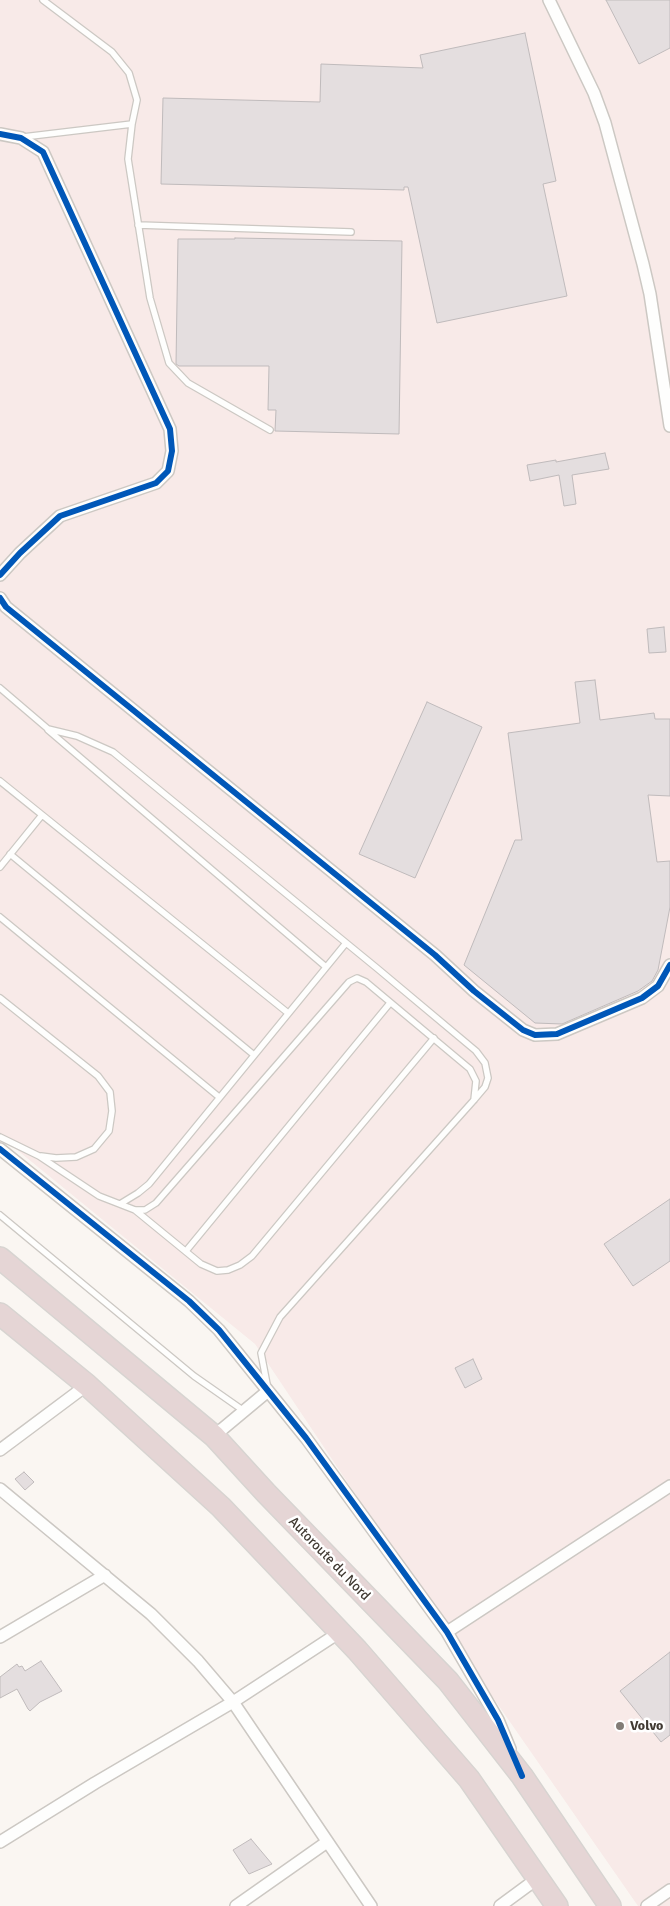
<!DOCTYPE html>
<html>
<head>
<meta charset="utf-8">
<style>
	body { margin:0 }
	canvas { display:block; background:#faf6f2 }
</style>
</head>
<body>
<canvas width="670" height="1906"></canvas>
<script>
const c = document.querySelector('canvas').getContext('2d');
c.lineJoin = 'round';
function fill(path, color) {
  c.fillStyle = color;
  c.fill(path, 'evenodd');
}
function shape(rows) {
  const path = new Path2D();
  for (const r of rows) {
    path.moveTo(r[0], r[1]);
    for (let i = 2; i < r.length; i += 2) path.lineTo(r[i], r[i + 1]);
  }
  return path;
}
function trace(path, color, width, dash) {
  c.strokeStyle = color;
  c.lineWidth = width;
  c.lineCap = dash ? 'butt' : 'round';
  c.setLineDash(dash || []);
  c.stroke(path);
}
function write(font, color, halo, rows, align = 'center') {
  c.font = font + ' Signika,sans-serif';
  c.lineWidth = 5;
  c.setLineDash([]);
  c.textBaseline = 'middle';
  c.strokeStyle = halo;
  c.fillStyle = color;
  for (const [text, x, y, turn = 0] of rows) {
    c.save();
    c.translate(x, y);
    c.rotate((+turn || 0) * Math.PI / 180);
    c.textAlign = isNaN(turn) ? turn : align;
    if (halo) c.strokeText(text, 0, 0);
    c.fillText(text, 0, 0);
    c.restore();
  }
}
const industrial = shape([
	[0,0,670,0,670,1906,638,1906,444,1627,255,1344,0,1136]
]);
const building = shape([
	[606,0,670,0,670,48,639,64,606,0],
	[525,33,556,181,543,184,567,296,437,323,408,187,404,187,404,190,161,184,163,98,320,102,321,64,423,68,420,55,525,33],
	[235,238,402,241,399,434,275,431,276,410,268,410,269,366,179,366,176,364,178,239,235,239,235,238],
	[605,453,609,469,572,475,576,504,564,506,559,475,530,481,527,465,556,460,556,462,605,453],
	[664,627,666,652,649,653,647,629,664,627],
	[595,680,600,720,654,713,655,719,670,719,670,796,648,795,657,862,670,861,670,907,658,970,652,981,638,991,562,1024,535,1023,464,965,515,840,522,840,508,733,580,723,575,682,595,680],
	[427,702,482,727,415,878,359,854,427,702],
	[670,1199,670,1261,633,1286,604,1244,670,1199],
	[473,1359,482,1379,465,1388,455,1368,473,1359],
	[24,1472,34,1482,25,1490,15,1479,24,1472],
	[670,1652,670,1735,661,1742,620,1691,670,1652],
	[41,1661,62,1691,40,1702,30,1711,28,1709,17,1689,0,1698,0,1677,17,1664,19,1667,22,1666,25,1671,41,1661],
	[251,1839,272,1864,249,1874,233,1850,251,1839]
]);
const lane = shape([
	[43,0,112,52,129,73,137,100,132,124,128,159,150,298,169,363,188,383,270,430],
	[23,137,132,124],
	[138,225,351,232],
	[0,688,48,729,77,736,113,752,378,969,476,1051,485,1063,488,1078,485,1087,474,1100,280,1317,261,1353,267,1384],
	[48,730,326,967],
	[0,781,288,1013],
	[10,854,254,1055],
	[0,867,42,815],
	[0,917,219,1097],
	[0,998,98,1076,110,1092,112,1111,109,1131,94,1149,76,1157,56,1158,41,1156],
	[0,1137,39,1156,99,1196,135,1210,145,1210,156,1203,349,982,357,978,366,982,470,1069,476,1081,474,1100],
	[120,1204,138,1193,149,1184,346,943],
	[135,1210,201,1264,217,1271,228,1270,240,1265,252,1256,434,1038],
	[0,1215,194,1376,244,1411],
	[186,1251,390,1003]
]);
const street = shape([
	[549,0,594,93,605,123,643,264,650,294,670,426],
	[0,134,21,138,43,152,170,429,172,451,168,471,156,483,60,516,20,553,0,575],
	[0,598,6,607,435,955,474,991,523,1030,535,1035,557,1034,642,998,658,986,670,965],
	[0,1149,189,1301,219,1330,306,1438,447,1632,498,1720,510,1749],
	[214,1436,268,1391],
	[0,1450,87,1385],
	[0,1489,151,1614,198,1661,233,1702,371,1906],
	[447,1632,670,1486],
	[0,1637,105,1575],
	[0,1842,95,1783,233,1702,340,1632],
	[236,1906,327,1842],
	[500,1906,538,1878],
	[647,1906,670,1890]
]);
const highway = shape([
	[0,1258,214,1436,266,1493,448,1681,522,1776,610,1906],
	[0,1314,87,1385,221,1507,357,1650,469,1779,557,1906]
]);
const cycleway = shape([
	[0,134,21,138,43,152,170,429,172,451,168,471,156,483,60,516,20,553,0,575],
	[0,598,6,607,435,955,474,991,523,1030,535,1035,557,1034,642,998,658,986,670,965],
	[0,1149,189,1301,219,1330,306,1438,447,1632,498,1720,522,1776]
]);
const markers = [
	[620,1726,5,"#827c76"]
];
const streetNames = [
	["Autoroute du Nord",329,1559,46]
];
const poiNames = [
	["Volvo",630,1726]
];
fill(industrial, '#f8eae8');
fill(building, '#e4dedf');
trace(building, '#c0bbbc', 1);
trace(lane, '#ccc8c3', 8);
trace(street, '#ccc8c3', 14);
trace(highway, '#d7d4d1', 24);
trace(lane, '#fefefd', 5.5);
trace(street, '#fefefd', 11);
trace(highway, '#e5d5d5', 21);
trace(cycleway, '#0057b8', 6);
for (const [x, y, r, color] of markers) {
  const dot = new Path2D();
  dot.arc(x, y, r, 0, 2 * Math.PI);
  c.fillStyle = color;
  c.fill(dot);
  trace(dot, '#fff', 2);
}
write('14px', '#413a33', '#fff', streetNames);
write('bold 14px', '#413a33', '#fff', poiNames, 'left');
</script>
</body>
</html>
